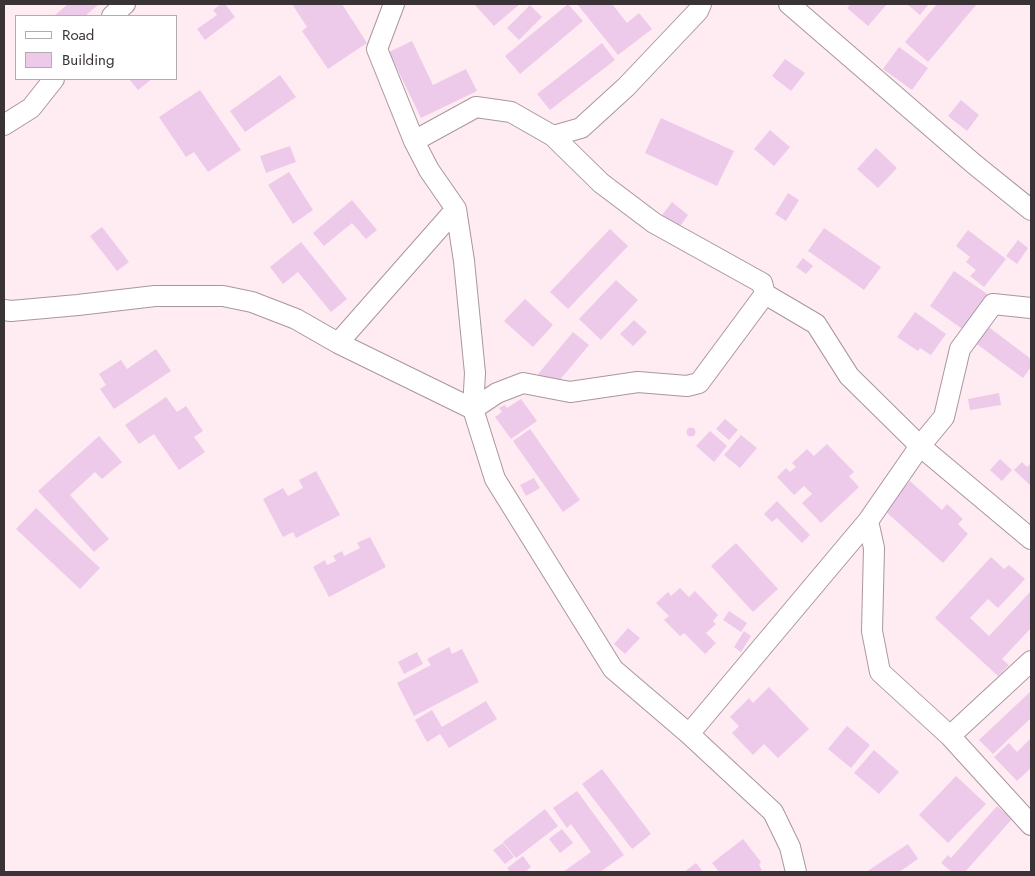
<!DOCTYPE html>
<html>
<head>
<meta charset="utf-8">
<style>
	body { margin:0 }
	#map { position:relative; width:1035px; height:876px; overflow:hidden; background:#ffebf2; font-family:Jost,sans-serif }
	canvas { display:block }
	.frame { position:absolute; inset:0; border:5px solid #3a3336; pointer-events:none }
	.legend { position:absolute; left:15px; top:15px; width:162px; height:65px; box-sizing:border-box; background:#fff; border:1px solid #b0adaf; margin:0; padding:6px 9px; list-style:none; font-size:15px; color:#3a3336 }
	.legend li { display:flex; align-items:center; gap:10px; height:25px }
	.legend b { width:25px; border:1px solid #b0adaf }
</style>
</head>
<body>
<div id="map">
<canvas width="1035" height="876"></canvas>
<div class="frame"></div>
<ul class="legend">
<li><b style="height:6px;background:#fff"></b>Road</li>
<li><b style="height:14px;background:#edcaea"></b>Building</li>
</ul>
</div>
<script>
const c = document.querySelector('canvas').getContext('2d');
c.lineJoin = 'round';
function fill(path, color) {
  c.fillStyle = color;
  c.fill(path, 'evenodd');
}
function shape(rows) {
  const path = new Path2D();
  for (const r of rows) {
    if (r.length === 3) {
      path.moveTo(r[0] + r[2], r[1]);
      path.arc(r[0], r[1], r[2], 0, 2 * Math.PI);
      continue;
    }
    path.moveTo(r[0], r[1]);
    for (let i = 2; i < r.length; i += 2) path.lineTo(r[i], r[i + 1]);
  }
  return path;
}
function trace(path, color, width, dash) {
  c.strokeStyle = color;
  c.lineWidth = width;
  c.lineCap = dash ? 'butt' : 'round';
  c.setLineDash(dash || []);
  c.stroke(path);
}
const building = shape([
	[68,4,99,4,85,16,54,16],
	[221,4,225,4,235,17,205,40,197,29,217,15,213,10],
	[292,4,342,4,367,43,328,69,302,31,307,27],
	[474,4,520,4,494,26],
	[568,4,583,21,520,74,505,56],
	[577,4,612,4,627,23,639,13,652,29,618,55],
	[851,4,887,4,868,26,847,8],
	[907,4,929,4,920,15],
	[937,4,977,4,928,62,905,42],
	[530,5,542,17,519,40,507,28],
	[412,41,433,85,466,69,477,91,421,118,389,52],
	[602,43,615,60,550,110,537,94],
	[899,47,928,68,912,90,883,69],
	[785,59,805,73,791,91,772,76],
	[280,75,296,97,245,132,230,111],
	[129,79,152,79,138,90],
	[200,90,241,150,208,172,194,152,186,157,159,117],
	[961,100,979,115,967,131,948,116],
	[661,118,734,151,717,186,645,153],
	[770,130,790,147,774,166,754,149],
	[290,146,296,162,266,173,260,156],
	[876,148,897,168,878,188,857,169],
	[289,172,313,210,293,224,268,185],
	[788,193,799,200,786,221,775,214],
	[352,200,377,230,366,239,352,223,324,246,313,233],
	[672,202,688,215,679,228,662,215],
	[102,227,129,262,117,271,90,236],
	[824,228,881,267,864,290,808,251],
	[610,229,628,246,568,309,550,292],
	[968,230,1006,259,984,287,970,276,976,270,966,262,970,257,956,246],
	[1018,240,1028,248,1017,264,1006,256],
	[301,242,347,299,331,312,298,272,283,284,270,267],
	[803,258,813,266,806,274,796,267],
	[954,271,993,298,968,333,930,306],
	[616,280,638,300,601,340,579,319],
	[525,299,553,325,533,347,504,321],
	[915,312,946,334,931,355,920,348,918,351,897,337],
	[634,320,647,332,633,346,620,334],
	[982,322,1031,359,1031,367,1023,378,970,339],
	[573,332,589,345,554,387,538,374],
	[156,349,171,371,114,409,100,389,106,385,99,374,121,360,127,369],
	[999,393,1001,405,970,410,968,399],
	[166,397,177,412,186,406,203,431,194,437,205,452,179,470,154,434,139,444,125,425],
	[521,399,537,421,511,439,495,417,502,412,499,408,505,405,507,408],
	[725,419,738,430,729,440,716,429],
	[691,432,4.5],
	[530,429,580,500,563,512,513,441],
	[710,431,727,446,714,462,696,446],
	[741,435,757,448,740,468,724,455],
	[99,436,122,462,102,479,95,472,70,495,109,539,94,552,38,491],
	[827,444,854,472,849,476,859,487,821,523,802,503,812,494,804,486,794,495,777,477,786,468,790,472,796,467,792,463,807,449,814,456],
	[1000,459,1012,470,1002,481,990,470],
	[1022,462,1027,467,1031,463,1031,486,1014,470],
	[316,471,340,515,296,538,293,532,283,537,263,499,283,488,288,496,303,488,299,480],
	[534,478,540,488,526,496,520,485],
	[910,481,942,510,947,504,963,519,958,524,968,534,943,563,884,510],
	[777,501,810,535,802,543,777,518,772,522,764,514],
	[36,508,100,568,80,589,16,529],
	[370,537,386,567,329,597,313,567,325,560,327,565,336,561,333,556,342,551,344,556,360,548,357,543],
	[736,543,778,589,753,612,711,566],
	[991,557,1004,569,1009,565,1025,579,998,608,988,599,970,618,989,636,1031,591,1031,628,1002,659,1009,665,998,676,935,618],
	[680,588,689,597,695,591,718,615,713,621,716,624,706,633,716,643,705,654,684,633,680,636,664,620,669,616,656,603,668,592,671,596],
	[729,611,747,623,741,632,723,620],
	[628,628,640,638,625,654,614,644],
	[744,631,751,636,741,652,734,647],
	[449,647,452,654,462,649,479,682,414,716,397,683,431,665,427,659],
	[417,652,423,664,404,674,398,662],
	[769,687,809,729,778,758,764,744,753,755,732,733,739,726,730,717,749,698,753,703],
	[1031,691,1031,718,993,754,979,740],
	[486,701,497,719,449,748,440,734,427,742,415,720,432,710,442,727],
	[847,726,870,745,851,768,828,749],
	[1031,738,1031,768,1017,781,994,757,1009,743,1017,752],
	[874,750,899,772,879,794,854,773],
	[602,769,651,834,632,849,582,784],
	[956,776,986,804,948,843,919,815],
	[577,791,624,855,600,872,563,872,591,852,571,824,567,828,553,808],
	[997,806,1012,819,965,872,952,872,941,863,948,855,951,858],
	[545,809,558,826,516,858,503,842],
	[562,829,573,843,560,853,549,839],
	[743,839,761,862,759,865,762,870,759,872,719,872,712,863],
	[503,843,514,857,505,864,493,850],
	[908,844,918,859,899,872,866,872],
	[523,856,531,867,525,872,510,872,507,868],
	[696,863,703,872,684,872]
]);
const minor = shape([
	[394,4,377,49,414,141,429,170,456,209,464,261,475,373,473,409,495,479,613,669,689,734,773,812,790,847,796,872],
	[789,4,974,164,1031,210],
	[112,16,125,4],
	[4,125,31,108,54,79],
	[553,136,601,183,654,223,762,283,765,294,816,324,849,376,920,446,1031,539],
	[414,141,476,107,511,112,553,136,581,128,626,87,698,11,701,4],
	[4,310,11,311,78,305,155,296,223,296,252,302,296,319,338,343,473,409,497,393,523,383,570,392,638,382,687,386,699,383,765,294],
	[338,343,456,209],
	[868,521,874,548,872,631,880,672,950,736,1031,661],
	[689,734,868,521,920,446,944,417,960,349,993,304,1031,308],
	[950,736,1031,825]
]);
fill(building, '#edcaea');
trace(minor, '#a9979e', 22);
trace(minor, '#fff', 20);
</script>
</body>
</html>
